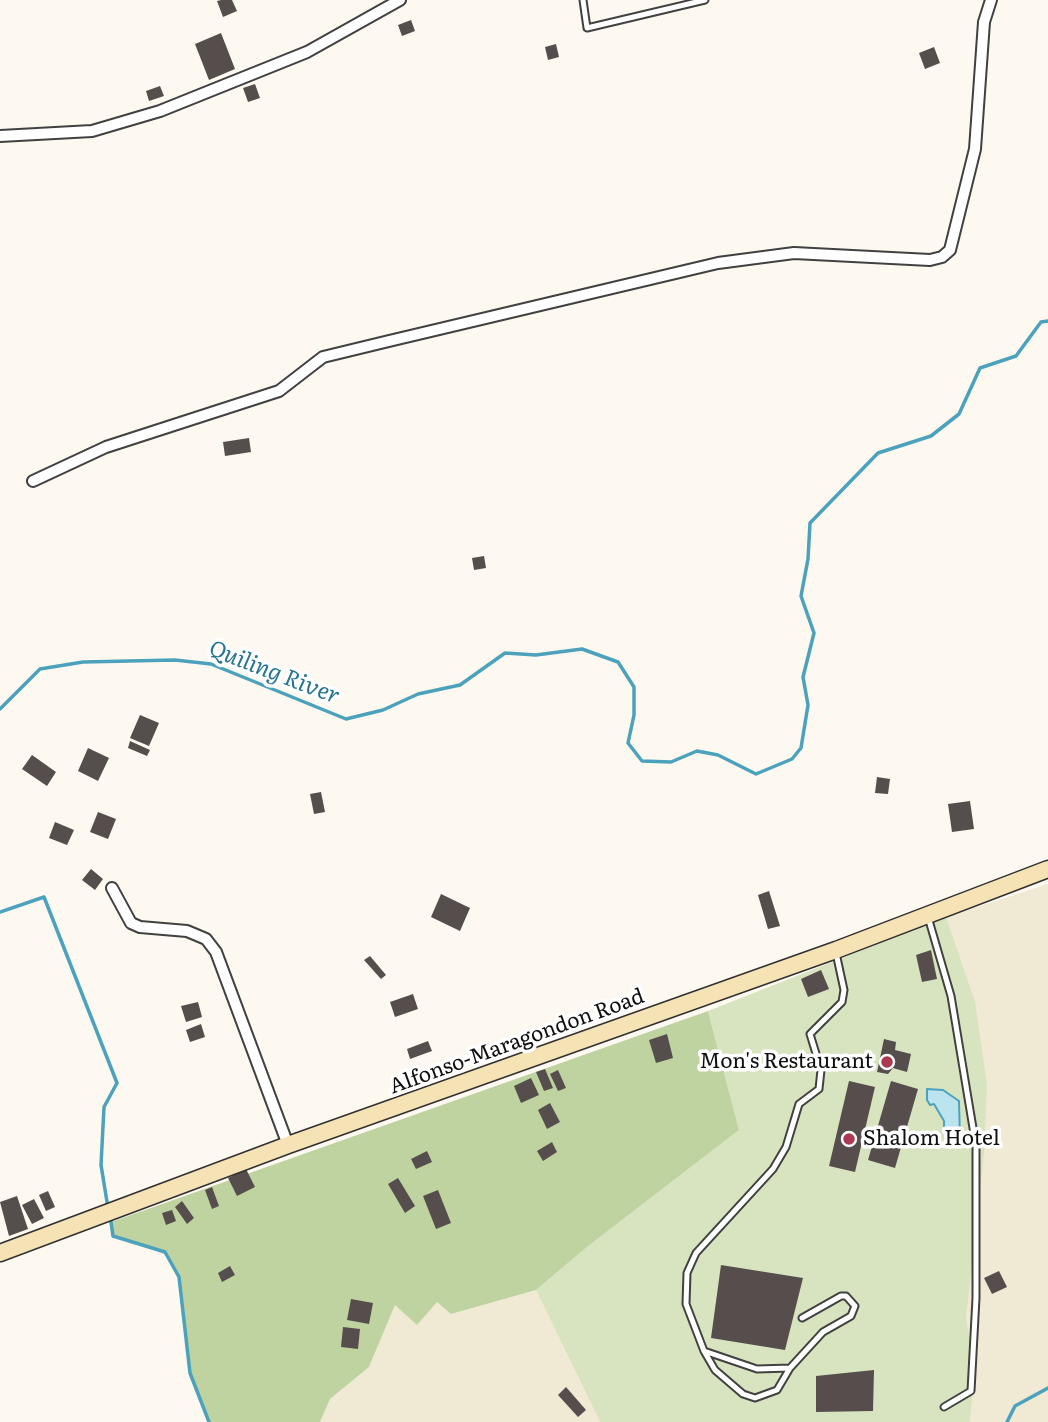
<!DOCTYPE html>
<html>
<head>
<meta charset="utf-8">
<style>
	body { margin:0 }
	canvas { display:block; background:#fdf9f1 }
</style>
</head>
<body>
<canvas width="1048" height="1422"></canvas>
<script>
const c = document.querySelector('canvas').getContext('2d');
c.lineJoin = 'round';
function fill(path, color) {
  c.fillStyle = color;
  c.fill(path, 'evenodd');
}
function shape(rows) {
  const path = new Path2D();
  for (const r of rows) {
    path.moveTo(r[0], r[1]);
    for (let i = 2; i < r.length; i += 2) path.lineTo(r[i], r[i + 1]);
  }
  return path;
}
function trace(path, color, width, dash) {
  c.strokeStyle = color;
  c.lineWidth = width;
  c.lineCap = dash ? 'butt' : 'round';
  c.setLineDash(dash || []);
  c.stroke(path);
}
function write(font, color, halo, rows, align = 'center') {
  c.font = font + ' Literata,serif';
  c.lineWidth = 7;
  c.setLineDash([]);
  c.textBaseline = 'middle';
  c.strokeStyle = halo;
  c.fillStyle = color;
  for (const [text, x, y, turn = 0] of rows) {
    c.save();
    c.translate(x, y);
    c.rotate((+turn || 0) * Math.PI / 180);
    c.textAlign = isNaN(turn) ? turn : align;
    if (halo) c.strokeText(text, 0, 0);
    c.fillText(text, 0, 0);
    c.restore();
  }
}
const farmland = shape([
	[1048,884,1048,1422,970,1422,975,1368,966,1318,970,1261,946,917],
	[536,1290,600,1422,320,1422,330,1399,369,1367,395,1305,437,1302,451,1314]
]);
const green = shape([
	[946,917,975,1002,987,1085,984,1153,966,1318,975,1368,970,1422,600,1422,536,1290,587,1247,739,1130,708,1011]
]);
const forest = shape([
	[708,1011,739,1130,587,1247,536,1290,451,1314,437,1302,417,1325,395,1305,369,1367,330,1399,320,1422,209,1422,190,1373,179,1277,165,1252,113,1236,111,1222]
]);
const water = shape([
	[927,1089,943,1090,959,1101,960,1139,944,1132,944,1121,934,1104,930,1105,927,1100,927,1089]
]);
const stream = shape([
	[0,709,40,669,83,662,175,660,211,664,346,719,383,710,418,694,460,685,505,653,536,655,582,649,618,662,634,687,634,715,628,743,642,761,671,762,697,751,718,755,756,774,792,759,801,748,808,705,803,677,814,633,801,596,808,559,810,523,878,453,931,436,959,414,980,368,1016,356,1041,322,1048,321],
	[0,912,44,897,117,1083,104,1107,101,1165,108,1208],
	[110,1215,113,1236,165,1252,179,1277,190,1373,209,1422],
	[1007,1422,1015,1406,1048,1388]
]);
const building = shape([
	[221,0,232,0,237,11,223,17,217,1],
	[411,20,415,31,402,36,398,25],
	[221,33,235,69,209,80,195,44],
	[556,44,559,57,548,60,545,47],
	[934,47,940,63,925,69,919,53],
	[255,84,260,98,248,102,243,88],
	[160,86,164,96,149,101,146,91],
	[249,438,251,452,225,456,223,442],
	[484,556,486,568,474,570,472,558],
	[140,715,159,723,149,746,130,738],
	[130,741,150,750,147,756,128,748],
	[88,748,109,758,98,781,78,771],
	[32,755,56,772,47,786,22,769],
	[877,777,890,779,888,794,875,793],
	[321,792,325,812,314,814,310,794],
	[970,801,974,829,952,832,948,804],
	[98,812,116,819,108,839,90,832],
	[55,822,74,830,67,845,49,838],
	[91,869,103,879,95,890,82,880],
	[769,891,780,926,768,929,758,895],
	[441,894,470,908,460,931,431,917],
	[931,950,937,979,922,982,916,955],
	[370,956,386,975,381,979,364,960],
	[821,970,829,989,808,997,801,979],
	[413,994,418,1009,395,1017,390,1002],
	[198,1002,202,1017,186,1022,181,1006],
	[201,1024,205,1037,190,1042,186,1030],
	[667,1034,673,1058,656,1063,649,1040],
	[884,1039,896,1042,895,1050,911,1054,907,1072,893,1068,888,1074,877,1072],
	[428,1041,432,1051,410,1059,407,1049],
	[545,1069,553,1088,544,1091,536,1072],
	[558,1070,566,1088,558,1091,550,1074],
	[531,1078,539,1095,521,1103,514,1086],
	[849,1081,875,1087,855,1172,829,1166],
	[891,1081,918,1089,895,1168,868,1160],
	[550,1103,560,1122,547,1129,538,1110],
	[552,1142,557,1152,543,1161,537,1151],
	[427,1151,432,1162,416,1169,411,1159],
	[246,1169,255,1187,237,1196,228,1178],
	[398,1178,415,1206,405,1213,388,1184],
	[212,1187,219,1206,212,1209,205,1190],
	[438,1190,451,1223,436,1229,423,1196],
	[48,1191,55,1207,46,1211,39,1195],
	[17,1196,28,1229,9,1236,0,1202],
	[34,1199,44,1218,32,1224,22,1205],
	[182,1201,194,1218,187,1224,175,1207],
	[172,1210,176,1221,166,1225,162,1213],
	[721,1265,803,1278,785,1350,711,1338],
	[230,1266,235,1275,222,1282,218,1273],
	[999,1271,1007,1287,992,1294,984,1278],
	[351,1299,373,1303,369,1324,347,1320],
	[343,1327,360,1329,358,1349,341,1347],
	[874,1370,873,1411,816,1412,816,1376],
	[566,1387,586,1410,578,1417,558,1395]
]);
const lane = shape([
	[583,0,587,28,705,0],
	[928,917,951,996,976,1146,976,1298,971,1391,944,1407],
	[802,1318,841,1296,846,1296,855,1306,851,1316,823,1332,790,1368,777,1390,755,1398,743,1394,715,1370,704,1351,686,1304,687,1273,696,1253,773,1169,786,1147,799,1104,819,1089,821,1070,810,1034,842,1002,844,990,836,953],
	[704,1351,757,1369,790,1368]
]);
const street = shape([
	[0,136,92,131,160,111,307,52,400,0],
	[33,481,106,447,279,391,323,357,389,341,718,263,794,253,930,260,942,257,950,250,975,149,984,22,991,0],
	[112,888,131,923,140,927,187,931,206,939,216,952,288,1145]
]);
const secondary = shape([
	[0,1253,288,1145,836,950,1048,869]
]);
const markers = [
	[887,1062,7,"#ad3851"],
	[849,1139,7,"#ad3851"]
];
const streetNames = [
	["Alfonso-Maragondon Road",517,1042,-20]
];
const poiNames = [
	["Mon's Restaurant",873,1062],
	["Shalom Hotel",863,1139,"left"]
];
const waterNames = [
	["Quiling River",274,673,21]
];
fill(farmland, '#f0e9d4');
fill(green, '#d8e4bf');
fill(forest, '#bfd3a0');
fill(water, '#bce4ee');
trace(water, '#4ca2bc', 2);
trace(stream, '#4ca2bc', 3.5);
fill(building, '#554e4c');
trace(lane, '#414141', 9);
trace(street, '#414141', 14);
trace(secondary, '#303030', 19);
trace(lane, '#fff', 5);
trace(street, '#fff', 10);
trace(secondary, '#f5e3b5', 16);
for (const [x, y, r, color] of markers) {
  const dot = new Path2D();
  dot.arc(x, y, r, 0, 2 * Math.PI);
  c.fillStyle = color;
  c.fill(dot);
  trace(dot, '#fff', 2.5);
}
write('21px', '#0e0e0e', '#fff', streetNames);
write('21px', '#0e0e0e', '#fff', poiNames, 'right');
write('italic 23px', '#277490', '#fff', waterNames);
</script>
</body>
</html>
